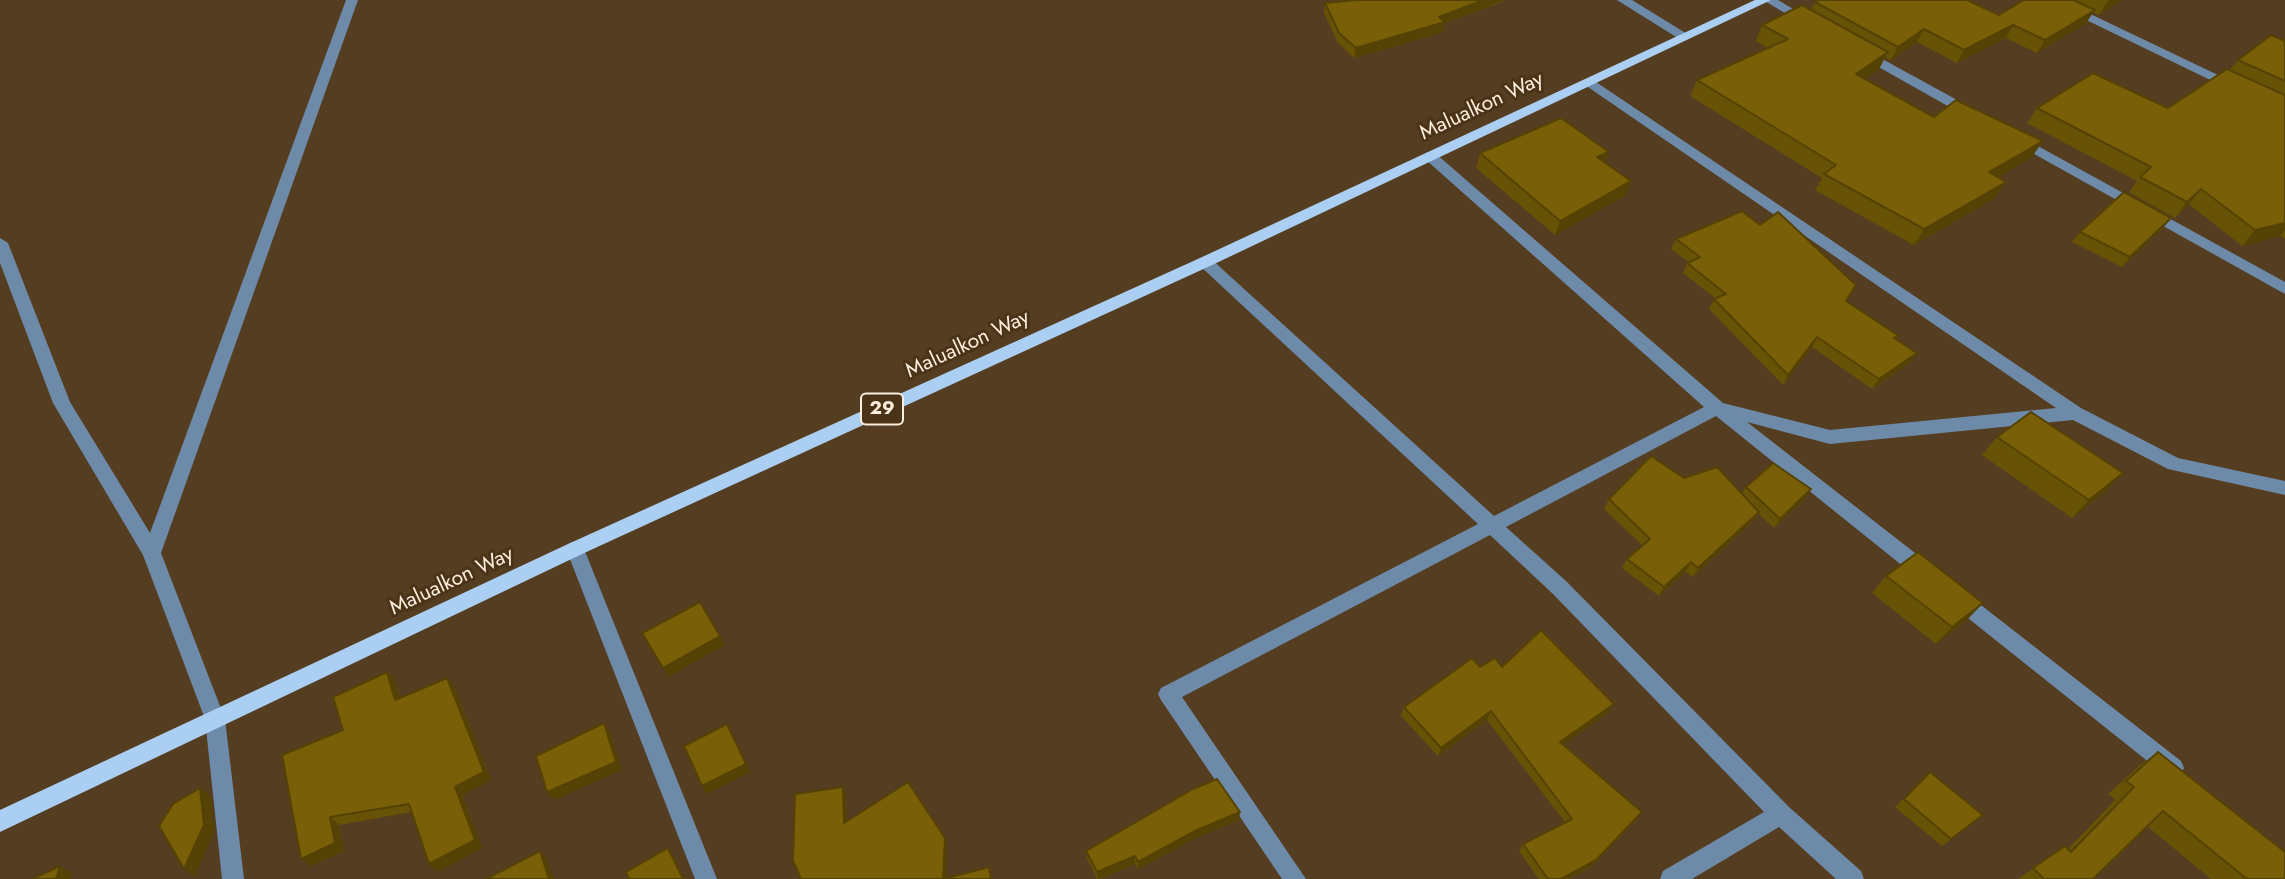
<!DOCTYPE html>
<html>
<head>
<meta charset="utf-8">
<style>
	body { margin:0 }
	canvas { display:block; background:#553d21 }
</style>
</head>
<body>
<canvas width="2285" height="879"></canvas>
<script>
const c = document.querySelector('canvas').getContext('2d');
c.lineJoin = 'round';
function shape(rows) {
  const path = new Path2D();
  for (const r of rows) {
    path.moveTo(r[0], r[1]);
    for (let i = 2; i < r.length; i += 2) path.lineTo(r[i], r[i + 1]);
  }
  return path;
}
function fill(path, color) {
  c.fillStyle = color;
  c.fill(path, 'evenodd');
}
function trace(path, color, width, dash) {
  c.strokeStyle = color;
  c.lineWidth = width;
  c.lineCap = dash ? 'butt' : 'round';
  c.setLineDash(dash || []);
  c.stroke(path);
}
function write(font, color, halo, rows, align = 'center') {
  c.font = font + ' Jost,sans-serif';
  c.lineWidth = 6;
  c.setLineDash([]);
  c.textBaseline = 'middle';
  c.strokeStyle = halo;
  c.fillStyle = color;
  for (const [text, x, y, turn = 0] of rows) {
    c.save();
    c.translate(x, y);
    c.rotate((+turn || 0) * Math.PI / 180);
    c.textAlign = isNaN(turn) ? turn : align;
    if (halo) c.strokeText(text, 0, 0);
    c.fillText(text, 0, 0);
    c.restore();
  }
}
const minor = shape([
	[346,0,358,0,161,553,225,719,244,879,222,879,205,719,143,555,53,403,0,263,0,238,8,243,70,402,150,533,346,0],
	[1617,0,1632,0,1692,37,1681,40,1617,0],
	[1763,0,1778,0,1815,22,1805,25,1763,0],
	[2045,0,2061,0,2241,86,2234,90,2229,89,2045,0],
	[1864,49,1979,112,1981,115,1974,119,1969,118,1859,56,1857,53,1864,49],
	[1590,78,2081,408,2178,458,2285,481,2285,495,2168,469,2073,420,1830,444,1747,422,1933,567,1936,573,1933,579,1926,581,1919,579,1716,416,1506,527,1567,582,1789,807,1861,871,1864,879,1836,879,1779,827,1692,879,1660,879,1663,871,1764,812,1553,594,1490,535,1182,697,1306,879,1282,879,1161,700,1158,694,1161,688,1478,524,1200,266,1197,262,1200,258,1210,258,1494,516,1704,407,1425,159,1425,153,1430,152,1435,153,1723,403,1830,430,2056,408,1585,85,1583,82,1590,78],
	[2016,134,2285,282,2285,294,2011,141,2009,138,2016,134],
	[575,541,582,544,584,549,717,879,695,879,566,549,568,544,575,541],
	[1956,589,1963,591,2181,761,2184,768,2181,775,2173,778,2165,775,1949,603,1946,597,1949,591,1956,589]
]);
const major = shape([
	[1755,0,1771,0,1210,266,582,554,0,832,0,810,568,544,1200,258,1755,0]
]);
const wall = shape([
	[2024,0,2122,0,2099,15,2093,12,2086,23,2037,53,2006,38,1957,63,1917,42,1891,60,1885,57,1879,69,1864,79,1934,117,2032,157,1998,177,1995,198,1914,245,1815,190,1822,178,1690,96,1697,80,1768,48,1756,41,1762,25,1811,10,1815,2,1999,15],
	[1504,1,1445,23,1443,32,1354,58,1338,43,1324,13,1325,3],
	[2285,41,2285,239,2280,236,2242,246,2189,204,2175,218,2129,192,2137,181,2027,123,2037,108,2168,108,2230,70,2238,60],
	[1480,153,1631,181,1626,195,1555,235,1476,168],
	[2171,218,2163,228,2122,267,2072,242,2080,232],
	[1676,239,1846,301,1899,336,1896,340,1910,363,1872,389,1812,347,1783,385,1709,309,1715,298,1683,273,1687,263,1689,262,1671,249],
	[1997,437,2106,491,2072,518,1982,455],
	[1684,478,1742,493,1746,487,1805,499,1774,528,1758,513,1753,521,1693,577,1686,572,1659,596,1622,568,1627,559,1642,545,1604,509,1609,499],
	[1886,576,1967,620,1936,644,1872,593],
	[1480,667,1502,667,1609,712,1564,744,1642,812,1637,819,1591,867,1569,879,1539,879,1519,851,1523,844,1565,822,1487,720,1438,756,1401,716,1404,707],
	[447,678,454,686,491,780,462,795,482,848,437,872,411,812,339,825,344,851,311,866,343,730,395,680,400,698],
	[2158,752,2285,879,2211,879,2147,826,2093,879,2018,879,2064,846,2068,849,2115,800,2108,794,2139,766],
	[1930,772,1983,815,1942,846,1895,807],
	[1239,820,1194,839,1138,869,1135,864,1099,879,1097,879,1087,858,1086,851]
]);
const shadedWall = shape([
	[1483,0,1504,0,1445,23,1443,32,1354,58,1356,48],
	[2110,0,2122,0,2099,15,2107,2],
	[2095,10,2086,23,2037,53,2045,40],
	[2013,25,2006,38,1957,63,1964,50],
	[1924,29,1917,42,1891,60,1898,47],
	[1888,52,1879,69,1848,91,1856,74],
	[2043,141,2032,157,1979,189,1989,172],
	[1609,152,1604,166,1597,157],
	[1631,181,1626,195,1555,235,1560,221],
	[2006,182,1995,198,1914,245,1924,229],
	[2201,189,2189,204,2175,218,2187,202],
	[2171,218,2163,228,2122,267,2130,257],
	[2285,223,2285,230,2280,236,2242,246,2255,230],
	[1817,337,1812,347,1783,385,1788,375],
	[1917,353,1910,363,1872,389,1879,379],
	[2123,473,2106,491,2072,518,2089,500],
	[1811,489,1805,499,1774,528,1780,519],
	[1759,512,1753,521,1693,577,1698,568],
	[1691,562,1686,572,1659,596,1664,587],
	[1983,603,1967,620,1936,644,1952,627],
	[720,636,725,645,668,677,663,668],
	[387,672,395,680,403,708,395,700],
	[447,678,454,686,491,780,462,795,482,848,437,872,429,864],
	[1614,704,1609,712,1556,750,1560,742],
	[1491,711,1487,720,1438,756,1441,748],
	[604,723,610,732,622,770,554,800,547,792],
	[727,724,750,772,707,794,702,786],
	[843,787,846,795,847,830,844,823],
	[200,788,211,796,214,832,195,876,184,869],
	[1240,812,1239,820,1194,839,1138,869,1138,862,1195,831],
	[1642,812,1637,819,1591,867,1569,879,1561,879],
	[330,817,339,825,344,851,311,866,301,859],
	[945,838,947,846,946,879,943,879],
	[668,848,674,856,685,879,683,879],
	[540,851,546,858,554,879,549,879],
	[1135,856,1135,864,1098,879,1097,872],
	[60,866,72,873,70,879,56,879]
]);
const building = shape([
	[1357,0,1483,0,1439,17,1445,22,1356,48,1339,33,1325,3,1357,0],
	[1818,0,1967,0,1999,15,2024,0,2073,0,2095,10,2045,40,2013,25,1964,50,1924,29,1898,47,1815,2,1818,0],
	[1802,5,1888,52,1856,74,1934,117,1956,100,2043,141,1989,172,2006,182,1924,229,1824,174,1836,165,1697,80,1788,39,1762,25,1802,5],
	[2271,35,2285,41,2285,81,2238,60,2271,35],
	[2227,69,2285,95,2285,223,2255,230,2201,189,2187,202,2140,177,2151,167,2037,108,2093,73,2168,108,2227,69],
	[1561,118,1609,152,1597,157,1631,181,1560,221,1480,153,1561,118],
	[2124,192,2171,218,2130,257,2080,232,2124,192],
	[1742,211,1760,225,1778,212,1856,285,1846,301,1899,336,1894,338,1917,353,1879,379,1817,337,1788,375,1714,299,1726,294,1687,263,1700,257,1676,239,1742,211],
	[2031,412,2123,473,2089,500,1997,437,2031,412],
	[1651,456,1684,478,1717,467,1759,512,1698,568,1691,562,1664,587,1627,559,1650,539,1609,499,1651,456],
	[1773,463,1811,489,1780,519,1746,487,1773,463],
	[1918,552,1983,603,1952,627,1886,576,1918,552],
	[700,602,720,636,663,668,642,633,700,602],
	[1541,630,1614,704,1560,742,1642,812,1596,860,1561,879,1548,879,1523,844,1572,819,1491,711,1441,748,1404,707,1472,658,1480,667,1495,658,1502,667,1541,630],
	[387,672,395,700,447,678,484,772,455,787,475,840,429,864,409,804,330,817,335,843,301,859,282,755,343,730,333,697,387,672],
	[604,723,616,762,547,792,536,756,604,723],
	[727,724,746,764,702,786,684,746,727,724],
	[2158,752,2285,852,2285,879,2247,879,2163,811,2093,879,2044,879,2033,868,2065,846,2071,852,2134,787,2126,781,2158,752],
	[1930,772,1983,815,1951,839,1904,799,1930,772],
	[1217,779,1240,812,1195,831,1138,862,1135,856,1097,872,1086,851,1193,789,1217,779],
	[908,782,945,838,943,879,989,867,991,879,801,879,793,861,795,794,843,787,844,823,908,782],
	[200,788,204,825,184,869,159,826,173,804,200,788],
	[668,848,683,879,629,879,626,872,668,848],
	[540,851,549,879,486,879,540,851],
	[60,866,56,879,32,879,60,866]
]);
const shields = [
	[882,409,42]
];
const shieldNames = [
	["29",882,409]
];
const streetNames = [
	["Malualkon Way",1482,107,-25],
	["Malualkon Way",968,345,-25],
	["Malualkon Way",452,582,-25]
];
fill(minor, '#6d8ba8');
fill(major, '#abcff3');
fill(wall, '#685206');
fill(shadedWall, '#554205');
fill(building, '#795f07');
trace(building, '#554205', 2);
for (const [x, y, w] of shields) {
  const box = new Path2D();
  box.roundRect(x - w / 2, y - 15.5, w, 31, 5);
  c.fillStyle = '#4a3317';
  c.fill(box);
  trace(box, '#fdeede', 2);
}
write('bold 19px', '#fdeede', null, shieldNames);
write('21px', '#fdeede', '#4a3317', streetNames);
</script>
</body>
</html>
